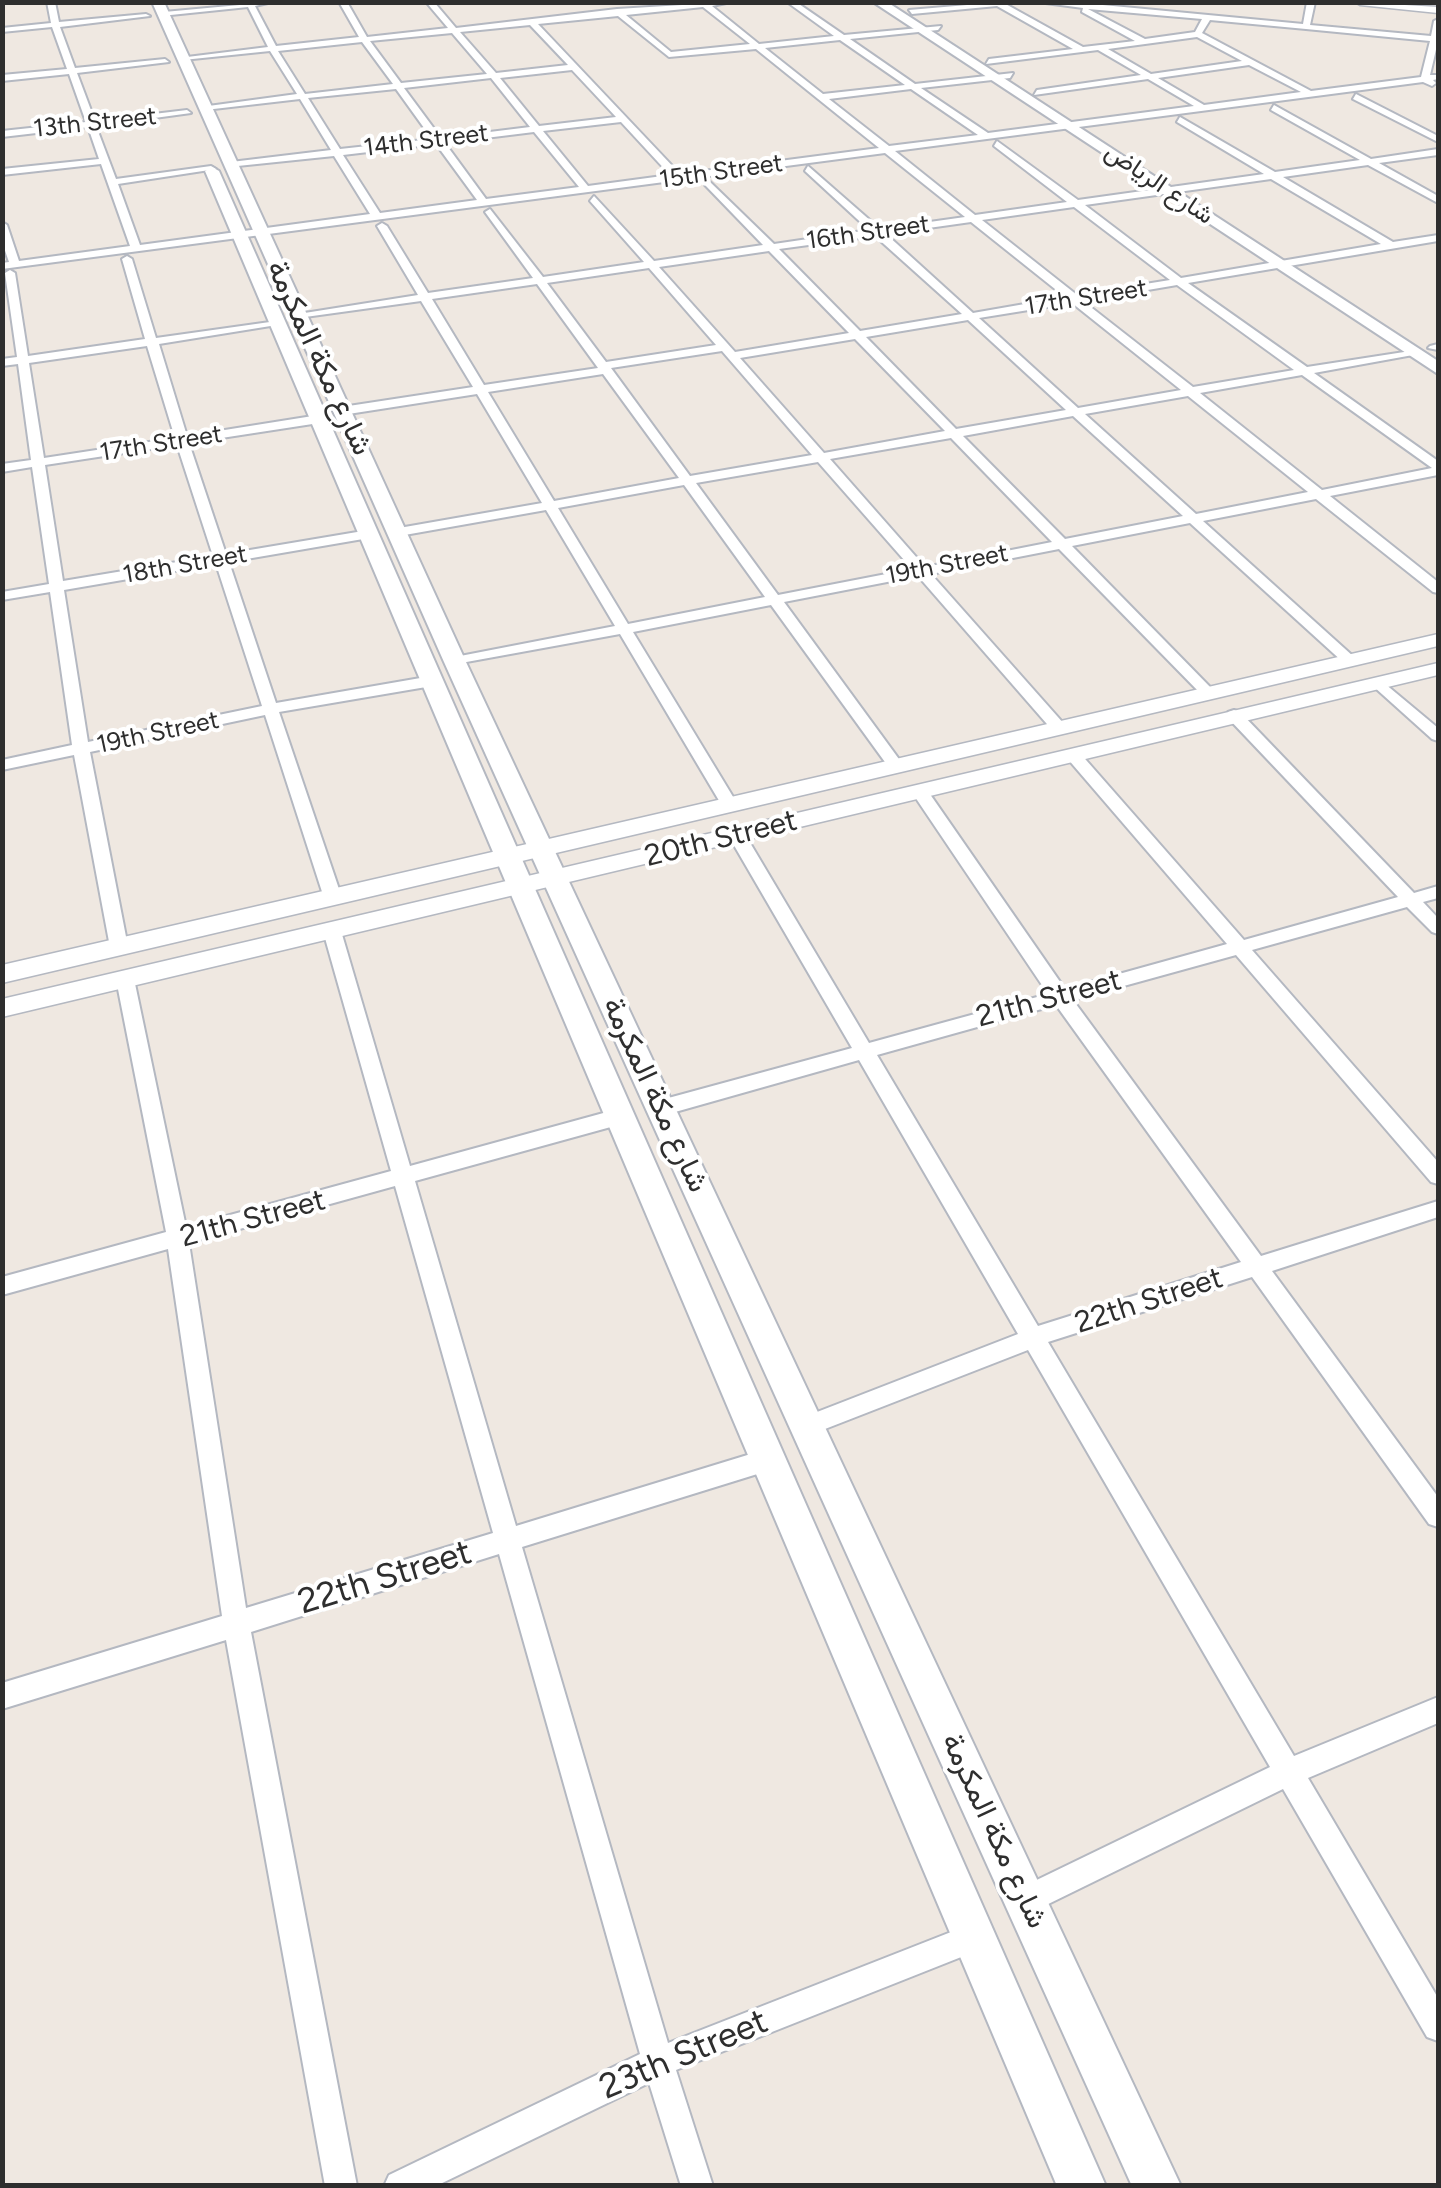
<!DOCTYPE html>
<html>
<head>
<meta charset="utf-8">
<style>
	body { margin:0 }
	#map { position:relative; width:1441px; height:2188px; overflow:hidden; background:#efe8e1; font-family:Figtree,sans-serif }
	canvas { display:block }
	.frame { position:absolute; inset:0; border:5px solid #2e2e2e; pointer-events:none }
</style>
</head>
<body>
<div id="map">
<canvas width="1441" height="2188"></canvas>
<div class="frame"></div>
</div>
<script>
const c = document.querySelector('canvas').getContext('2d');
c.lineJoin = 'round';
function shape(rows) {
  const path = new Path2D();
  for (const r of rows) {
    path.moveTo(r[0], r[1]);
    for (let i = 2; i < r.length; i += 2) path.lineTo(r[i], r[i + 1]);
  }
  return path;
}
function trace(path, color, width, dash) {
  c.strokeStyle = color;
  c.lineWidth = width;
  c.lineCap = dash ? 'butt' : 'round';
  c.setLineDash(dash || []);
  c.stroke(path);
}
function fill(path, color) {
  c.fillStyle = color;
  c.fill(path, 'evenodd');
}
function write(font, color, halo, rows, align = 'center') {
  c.font = font + ' Figtree,Vazirmatn,sans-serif';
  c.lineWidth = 8;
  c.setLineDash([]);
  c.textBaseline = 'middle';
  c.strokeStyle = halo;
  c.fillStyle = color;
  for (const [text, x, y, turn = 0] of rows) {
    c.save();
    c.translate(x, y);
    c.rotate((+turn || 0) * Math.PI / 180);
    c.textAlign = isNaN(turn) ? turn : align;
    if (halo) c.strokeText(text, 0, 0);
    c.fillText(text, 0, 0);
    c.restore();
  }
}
const minor = shape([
	[47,2,55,2,59,22,146,14,150,16,60,27,75,68,165,59,169,62,77,73,95,121,187,110,191,113,96,126,116,179,211,166,216,169,118,184,140,245,370,214,334,156,228,167,231,162,331,150,300,99,205,110,201,107,297,94,270,51,183,60,179,58,268,47,248,7,161,16,164,12,272,2,255,6,276,46,359,37,339,2,347,2,367,37,448,28,426,2,434,2,456,28,617,9,731,2,712,6,759,44,834,36,787,2,796,2,844,35,941,26,938,30,850,39,915,84,1013,73,1010,78,921,88,988,133,1194,106,1148,79,1034,95,1037,90,1141,75,1098,50,986,64,989,59,1073,49,997,6,912,14,909,10,1002,2,1083,47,1135,41,1082,12,1083,8,1038,2,1071,2,1303,24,1307,2,1315,2,1310,25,1431,36,1434,21,1438,19,1438,41,1430,75,1438,75,1438,79,1433,80,1436,83,1432,86,1423,82,895,151,975,215,1067,202,994,146,997,141,1078,200,1264,174,1177,122,1180,117,1275,172,1360,160,1271,110,1274,105,1371,159,1438,149,1438,155,1379,163,1438,196,1438,203,1368,165,1283,177,1393,242,1438,235,1438,241,1188,283,1307,367,1417,350,1417,354,1413,355,1314,373,1438,461,1438,475,1330,496,1438,582,1438,593,1433,592,1316,499,1203,521,1354,657,1354,663,1349,665,1344,663,1190,523,1072,546,1213,690,1213,696,1208,698,1203,696,1059,549,931,574,1065,725,1065,731,1059,733,1053,731,918,576,784,602,904,766,896,771,890,769,771,605,633,632,738,805,730,810,724,809,620,634,450,665,450,659,455,657,615,626,546,510,399,536,392,532,399,528,542,503,477,394,342,415,336,411,342,407,473,387,421,301,298,318,292,315,418,295,377,226,382,223,387,226,428,293,533,278,485,212,490,209,543,277,644,262,590,201,594,196,654,261,763,245,705,185,708,180,774,244,869,230,805,171,808,166,880,229,965,217,885,153,2,269,2,263,9,262,2,242,2,222,7,225,19,261,130,246,101,164,2,175,2,169,99,159,88,127,2,137,2,131,86,122,69,74,2,81,2,75,67,69,52,27,2,32,2,28,51,23,47,2],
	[703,7,750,44,671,52,626,15,703,7],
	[1088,9,1202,19,1195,32,1145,39,1088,9],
	[618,16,669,57,756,49,879,148,680,174,538,24,618,16],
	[1210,20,1306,29,1430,41,1421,77,1311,91,1202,33,1210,20],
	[530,25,568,65,496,73,460,32,530,25],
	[452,33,487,74,401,83,370,41,452,33],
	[1197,37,1242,61,1151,74,1108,49,1197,37],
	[840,40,905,85,823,94,765,48,840,40],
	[362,42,393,84,305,94,278,51,362,42],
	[1249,65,1301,92,1204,105,1158,78,1249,65],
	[572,70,616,117,539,126,500,78,572,70],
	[491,78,530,127,441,138,404,88,491,78],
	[396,89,432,139,340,149,308,98,396,89],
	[911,89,978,135,889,146,829,99,911,89],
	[621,122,670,175,588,186,543,131,621,122],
	[534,132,579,187,486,199,445,143,534,132],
	[436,144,477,200,380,213,343,155,436,144],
	[1271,179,1381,244,1181,278,1085,205,1271,179],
	[1074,207,1170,280,1077,295,982,220,1074,207],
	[971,222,1065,297,973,313,886,234,971,222],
	[875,236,962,314,860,331,779,249,875,236],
	[769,251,849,333,735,352,659,267,769,251],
	[649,268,716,345,606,362,547,283,649,268],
	[537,284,598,368,484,385,432,299,537,284],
	[1177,285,1294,370,1193,387,1083,301,1177,285],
	[1072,303,1181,390,1078,408,979,318,1072,303],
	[968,320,1066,410,956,429,866,337,968,320],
	[855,339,945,431,824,453,740,358,855,339],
	[722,351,812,455,690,476,611,368,722,351],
	[603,374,679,478,554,501,488,392,603,374],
	[1302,375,1432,468,1322,490,1200,393,1302,375],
	[1188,396,1308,492,1196,514,1085,414,1188,396],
	[1073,416,1183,516,1065,539,963,436,1073,416],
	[951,438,1052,542,925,567,830,459,951,438],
	[818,462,912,569,778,595,696,483,818,462],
	[684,485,765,597,628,624,558,508,684,485],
	[1356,94,1438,136,1438,142,1353,99,1356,94],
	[127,256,132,259,156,338,277,321,283,324,159,344,187,436,319,415,325,419,319,423,189,443,226,554,369,530,376,534,369,538,229,562,276,703,432,676,440,681,432,686,279,712,342,898,333,904,324,898,265,715,90,752,128,947,119,953,110,947,74,755,2,770,2,760,72,745,50,592,2,600,2,592,49,584,32,467,2,472,2,464,31,460,18,364,2,366,2,359,17,357,5,273,10,270,15,273,28,356,145,339,122,259,127,256],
	[147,346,175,438,44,458,29,363,147,346],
	[177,445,213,556,63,581,45,465,177,445],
	[216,564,262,706,88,742,64,590,216,564],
	[1438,344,1438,350,1428,348,1430,346,1438,344],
	[1378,678,1438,728,1438,741,1432,739,1373,686,1373,680,1378,678],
	[1234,710,1240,712,1414,893,1438,886,1438,898,1423,902,1438,918,1438,934,1432,932,1407,907,1252,950,1438,1162,1438,1184,1431,1182,1236,955,1073,1000,1261,1256,1438,1201,1438,1217,1272,1271,1438,1497,1438,1527,1429,1524,1252,1277,1048,1342,1294,1756,1438,1697,1438,1723,1308,1778,1438,1998,1438,2041,1427,2037,1283,1789,1036,1910,1026,1915,1016,1910,1011,1900,1016,1890,1270,1767,1028,1350,807,1436,799,1433,795,1426,799,1419,1018,1334,859,1060,661,1116,654,1113,651,1108,654,1103,661,1100,852,1048,728,835,731,831,743,831,869,1043,1048,994,911,791,913,787,925,787,1065,989,1227,944,1067,758,1067,752,1079,752,1244,940,1398,897,1228,718,1228,712,1234,710],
	[1056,1005,1241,1262,1038,1326,877,1055,1056,1005],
	[332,925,341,931,410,1166,618,1109,625,1112,628,1117,625,1122,618,1125,415,1181,516,1526,767,1449,776,1452,779,1460,776,1468,767,1471,522,1547,668,2043,974,1923,984,1928,989,1938,984,1948,676,2070,713,2186,681,2186,649,2083,436,2186,384,2186,389,2175,640,2054,499,1554,251,1632,357,2186,325,2186,226,1640,2,1709,2,1683,222,1616,168,1249,2,1295,2,1277,166,1232,116,979,125,973,134,979,186,1227,391,1171,323,931,332,925],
	[395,1186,493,1533,246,1608,189,1243,395,1186]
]);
const tertiary = shape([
	[1355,2,1438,7,1438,13,1360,5,1355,2],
	[1438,634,1438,646,2,983,2,965,1438,634],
	[1438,663,1438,675,2,1017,2,999,1438,663]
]);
const secondary = shape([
	[152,2,164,2,466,662,1181,2186,1132,2186,444,662,152,2],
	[873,2,887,2,1438,361,1438,374,873,2],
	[212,167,219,171,1106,2186,1057,2186,205,171,212,167]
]);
const farStreetnames = [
	["13th Street",95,123,-6],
	["14th Street",426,141,-7],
	["15th Street",721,172,-8],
	["شارع الرياض",1159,184,34],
	["16th Street",868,233,-8],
	["17th Street",1086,298,-9],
	["17th Street",161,444,-9],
	["18th Street",185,565,-10],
	["19th Street",947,565,-11],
	["19th Street",158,733,-12]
];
const streetNames = [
	["شارع مكة المكرمة",319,358,65],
	["20th Street",721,839,-14],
	["21th Street",1049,999,-15],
	["شارع مكة المكرمة",655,1095,65],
	["21th Street",253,1219,-15],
	["22th Street",1149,1301,-18],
	["شارع مكة المكرمة",994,1831,65]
];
const nearStreetnames = [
	["22th Street",385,1578,-17],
	["23th Street",684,2055,-23]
];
trace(minor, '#b4b8c1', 4);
trace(tertiary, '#b4b8c1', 3);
trace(secondary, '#b4b8c1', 4);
fill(minor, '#fff');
fill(tertiary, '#fff');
fill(secondary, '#fff');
write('25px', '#2e2e2e', '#fff', farStreetnames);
write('30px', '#2e2e2e', '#fff', streetNames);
write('35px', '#2e2e2e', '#fff', nearStreetnames);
</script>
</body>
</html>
